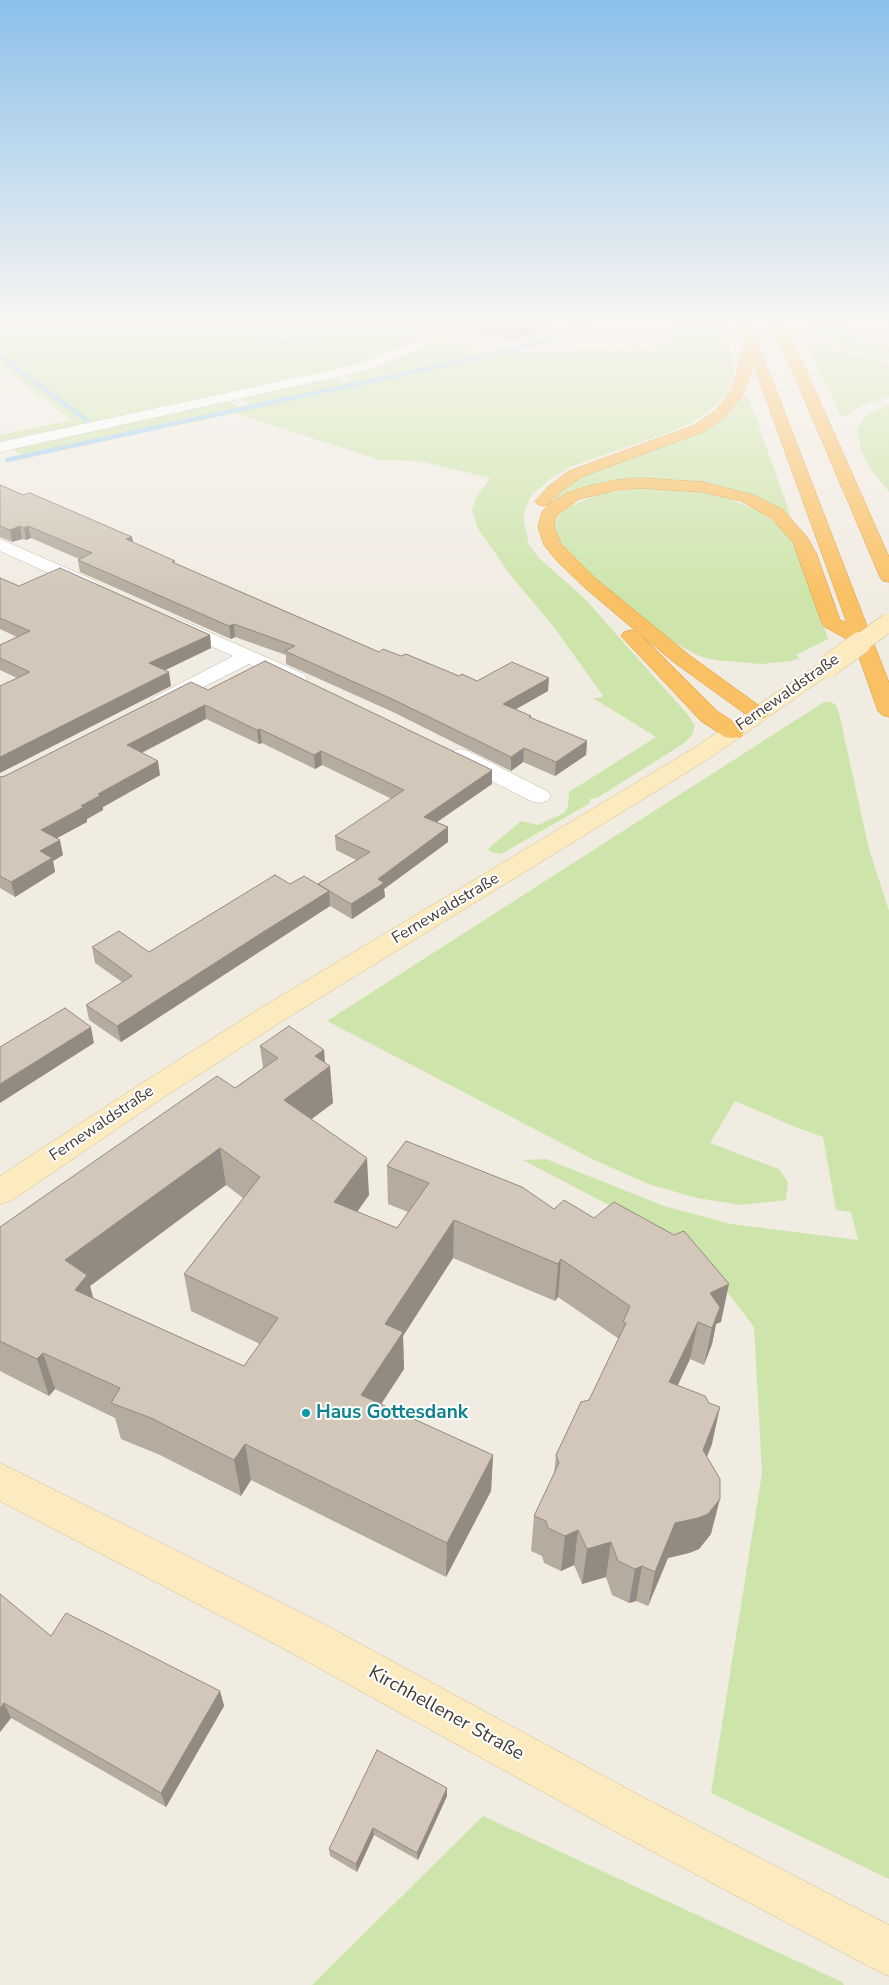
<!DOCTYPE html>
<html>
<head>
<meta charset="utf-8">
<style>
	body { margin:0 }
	canvas { display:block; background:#f1ece2 }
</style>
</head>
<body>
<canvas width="889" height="1985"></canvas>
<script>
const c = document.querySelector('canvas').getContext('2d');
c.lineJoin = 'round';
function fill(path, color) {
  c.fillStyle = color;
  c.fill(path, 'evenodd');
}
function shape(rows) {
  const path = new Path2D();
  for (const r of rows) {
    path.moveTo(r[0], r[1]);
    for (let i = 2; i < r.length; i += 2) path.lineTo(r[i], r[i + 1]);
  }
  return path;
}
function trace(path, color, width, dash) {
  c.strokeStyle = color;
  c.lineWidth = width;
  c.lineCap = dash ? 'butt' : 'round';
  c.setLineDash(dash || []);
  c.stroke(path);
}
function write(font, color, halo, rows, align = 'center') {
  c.font = font + ' "Nunito Sans",sans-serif';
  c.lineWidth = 4;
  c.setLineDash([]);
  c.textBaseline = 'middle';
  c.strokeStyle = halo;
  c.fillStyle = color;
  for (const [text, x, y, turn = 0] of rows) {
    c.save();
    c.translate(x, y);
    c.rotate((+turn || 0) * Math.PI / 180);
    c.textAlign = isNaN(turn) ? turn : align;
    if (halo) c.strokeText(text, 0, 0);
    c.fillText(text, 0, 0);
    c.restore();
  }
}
const green = shape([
	[0,320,452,320,410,345,341,369,0,445,0,435,71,420,0,365],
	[674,320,716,320,723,329,734,363,734,377,727,394,708,412,691,423,670,432,570,467,550,479,531,496,524,512,524,522,529,545,539,558,585,599,688,715,695,725,692,735,683,744,597,798,590,799,590,803,573,813,501,854,491,852,488,849,521,821,538,825,564,813,568,806,569,792,656,737,593,698,599,698,603,696,553,626,512,577,478,529,472,510,475,500,490,478,419,461,380,460,234,413,24,456,10,448,229,401,243,410,254,407,240,398,334,377,343,383,355,381,347,376,348,375,430,342,439,341,474,348,477,351,491,354,640,349,645,351,658,349,669,343],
	[802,320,835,320,865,342,889,348,889,360,838,344,824,337,826,336,813,329],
	[802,335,835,349,889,365,889,397,869,403,853,410,846,416,841,416],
	[748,395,791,517,776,508,662,481,558,499,551,498,576,478,721,419,737,406,744,396],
	[889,405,889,492,869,467,861,450,857,429,866,415],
	[643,488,694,490,721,496,759,511,780,526,788,535,799,554,828,639,796,655,800,658,791,661,761,664,715,660,699,656,669,640,603,588,558,542,554,528,558,517,565,508,602,493],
	[824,702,830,702,835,704,839,713,869,849,889,911,889,1879,711,1793,762,1473,754,1327,696,1251,523,1160,546,1159,664,1206,731,1224,858,1240,851,1212,836,1210,823,1137,793,1126,735,1101,710,1143,779,1169,788,1182,786,1200,741,1205,697,1198,651,1185,594,1160,327,1021],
	[483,1816,842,1982,844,1985,312,1985]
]);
const stream = shape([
	[184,320,272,341,286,342,418,320],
	[525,328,541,331,553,339],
	[0,356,89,422],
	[7,460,504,352,553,339]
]);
const minor = shape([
	[454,320,469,320,409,354,364,371,0,452,0,442,355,365,399,348,454,320],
	[0,539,96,581,99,585,96,589,90,590,84,589,0,551,0,539],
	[177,618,304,674,307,678,304,682,297,684,249,664,168,705,161,707,154,705,151,701,154,697,233,656,170,628,167,624,170,620,177,618],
	[460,749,468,751,547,791,551,796,547,801,539,803,531,801,452,761,449,756,452,751,460,749]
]);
const secondary = shape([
	[827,661,834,663,837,667,834,671,710,758,284,1020,161,1099,11,1201,0,1204,0,1176,139,1085,264,1006,694,748,820,663,827,661],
	[0,1463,320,1622,635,1793,889,1925,889,1976,872,1968,603,1825,290,1652,0,1501,0,1463]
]);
const motorway = shape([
	[734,320,746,320,757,341,889,683,889,717,882,715,878,711,854,643,825,627,822,623,793,542,771,518,741,501,702,492,640,488,617,490,579,499,561,512,556,517,554,527,561,544,596,579,689,655,765,710,769,714,765,718,758,720,751,718,675,663,640,634,717,711,741,727,744,732,741,737,733,738,725,737,701,721,621,636,624,632,631,630,637,632,584,587,557,561,544,545,538,527,542,512,549,504,567,493,589,486,617,480,640,478,702,482,753,495,783,510,807,537,816,553,840,620,847,623,753,363,749,380,741,398,725,417,705,431,581,477,562,491,549,504,543,506,537,504,535,501,550,485,569,471,695,425,715,411,729,394,735,380,745,341,734,320],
	[768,320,780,320,806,370,889,557,889,582,883,581,880,577,792,370,768,320]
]);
const secondaryBridgeFar1 = shape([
	[859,644,889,622]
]);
const secondaryBridge = shape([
	[827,667,860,643]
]);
const wall = shape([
	[461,320,602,320,581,328,555,322,516,340,461,330],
	[0,485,23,495,132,537,133,542,175,563,379,652,401,656,459,676,477,681,548,691,516,709,531,716,531,718,587,741,586,755,555,776,523,762,511,771,393,712,286,664,286,655,235,637,231,639,80,572,78,560,79,559,31,538,26,540,22,539,12,542,0,537],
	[0,578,19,586,210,635,211,648,165,670,171,686,17,678,0,670,0,645,17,637,0,629],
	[208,690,492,784,437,822,448,827,448,842,384,889,385,897,352,919,330,906,121,1042,89,1020,86,1005,122,982,95,963,92,947,149,952,290,884,318,884,356,860,336,850,335,836,392,799,322,765,315,769,262,743,259,744,206,719,142,753,160,775,103,807,103,810,87,819,87,822,57,838,63,855,53,861,55,872,15,897,0,888,0,777,5,776],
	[260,1046,324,1050,325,1062,333,1103,311,1119,369,1195,357,1212,397,1228,408,1212,388,1204,387,1166,406,1141,721,1322,716,1324,712,1344,704,1365,690,1359,678,1385,712,1444,707,1456,711,1534,699,1549,689,1553,668,1558,648,1606,636,1601,629,1603,612,1595,606,1577,582,1584,574,1565,561,1571,544,1563,542,1556,531,1551,534,1516,554,1474,556,1455,589,1400,619,1339,558,1297,555,1301,453,1258,403,1336,404,1369,381,1404,493,1455,491,1491,446,1577,251,1480,241,1496,160,1455,121,1439,115,1418,55,1389,49,1396,0,1371,0,1227,235,1088,263,1068],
	[226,1185,243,1198,184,1274,191,1311,260,1344,244,1366,93,1298,90,1286],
	[0,1594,51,1636,220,1691,224,1706,166,1807,11,1718,0,1732],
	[447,1788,447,1796,418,1860,374,1835,357,1872,330,1856,329,1849]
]);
const shadedWall = shape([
	[539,320,556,320,555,322,516,340,516,330],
	[582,320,602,320,581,328],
	[20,526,22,539,12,542,10,530],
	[28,526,31,538,26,540,24,528],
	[132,537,134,549,126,539],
	[234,624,235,637,231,639,229,626],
	[210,635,211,648,151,677,149,663],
	[169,672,171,686,0,773,0,757],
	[549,678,548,691,502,717,503,704],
	[205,705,206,719,129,759,127,745],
	[260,729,262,743,259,744,257,730],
	[587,741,586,755,555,776,556,762],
	[524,748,523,762,511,771,511,757],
	[321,751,322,765,315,769,314,755],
	[158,761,160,775,103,807,103,810,87,819,87,822,44,845,41,830,81,806,98,794],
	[492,770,492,784,424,831,424,817],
	[448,827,448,842,384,889,385,897,352,919,351,904,378,879],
	[60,840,63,855,53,861,55,872,15,897,11,882,40,851],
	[329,891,330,906,262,950,121,1042,117,1026,260,934],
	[91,1027,94,1043,0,1103,0,1084],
	[324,1050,325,1069,330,1066,333,1103,288,1137,284,1100,315,1056],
	[220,1148,226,1185,90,1286,97,1312,86,1327,65,1260],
	[367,1158,369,1195,337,1240,334,1202],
	[454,1220,453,1258,403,1336,404,1369,363,1432,361,1395,385,1324],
	[561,1259,558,1297,555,1301,558,1264],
	[729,1284,721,1322,716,1324,712,1344,704,1365,712,1328,710,1293],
	[698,1322,690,1359,662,1418,669,1382],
	[43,1353,55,1389,49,1396,37,1359],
	[720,1407,712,1444,695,1486,703,1450],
	[245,1444,251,1480,241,1496,234,1460],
	[493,1455,491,1491,446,1577,447,1543],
	[720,1499,711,1534,699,1549,689,1553,668,1558,648,1606,655,1572,675,1523],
	[578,1530,574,1565,561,1571,565,1536],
	[611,1542,606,1577,582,1584,587,1549],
	[642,1566,636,1601,629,1603,635,1569],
	[220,1691,224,1706,166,1807,161,1793],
	[4,1703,11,1718,0,1732,0,1708],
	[447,1788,447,1796,418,1860,417,1853],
	[373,1828,374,1835,357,1872,356,1864]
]);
const building = shape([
	[461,320,539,320,516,330,461,320],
	[0,485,23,495,30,493,132,537,126,539,175,561,172,562,379,652,383,649,401,656,406,654,459,676,462,674,477,681,512,662,549,678,503,704,531,716,529,717,587,741,556,762,524,748,511,757,392,699,285,651,295,646,234,624,229,626,78,560,92,553,28,526,24,528,20,526,10,530,0,526,0,485],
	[60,568,210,635,149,663,169,672,0,757,0,686,30,672,0,658,0,645,30,631,0,618,0,578,19,586,60,568],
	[265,661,492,770,424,817,448,827,378,879,384,883,351,904,318,884,370,852,335,836,404,790,321,751,314,755,260,729,257,730,205,705,127,745,158,761,98,794,101,795,81,806,84,807,41,830,60,840,40,851,52,858,11,882,0,876,0,777,5,776,191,682,208,690,265,661],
	[275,875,290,884,304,876,329,891,260,934,117,1026,86,1005,132,976,92,947,119,931,149,952,275,875],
	[65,1008,91,1027,0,1084,0,1047,65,1008],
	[289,1026,324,1050,315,1056,330,1066,284,1100,367,1158,334,1202,397,1228,429,1183,387,1166,406,1141,522,1187,554,1209,564,1200,594,1218,614,1202,674,1235,684,1231,729,1284,710,1293,720,1307,712,1328,698,1322,669,1382,705,1396,709,1403,720,1407,703,1450,720,1479,720,1499,708,1514,698,1518,675,1523,655,1572,642,1566,635,1569,618,1561,611,1542,587,1549,578,1530,565,1536,548,1528,546,1521,534,1516,559,1463,556,1455,581,1402,589,1400,626,1323,623,1322,630,1306,561,1259,558,1264,454,1220,385,1324,403,1332,361,1395,493,1455,447,1543,245,1444,234,1460,151,1418,111,1403,120,1388,43,1353,37,1359,0,1341,0,1227,217,1076,235,1088,278,1058,260,1046,289,1026],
	[220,1148,260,1177,184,1274,278,1318,244,1366,75,1290,87,1275,65,1260,220,1148],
	[0,1594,51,1636,66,1613,220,1691,161,1793,4,1703,0,1708,0,1594],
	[377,1750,447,1788,417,1853,373,1828,356,1864,329,1849,377,1750]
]);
const markers = [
	[306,1413,5,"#0f9aa8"]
];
const streetNames = [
	["Fernewaldstraße",788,693,-35],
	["Fernewaldstraße",446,909,-31],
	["Fernewaldstraße",102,1124,-34]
];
const nearCulturenames = [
	["Haus Gottesdank",316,1413]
];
const nearStreetnames = [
	["Kirchhellener Straße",446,1714,29]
];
fill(green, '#cde5ab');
trace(stream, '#9fd1ed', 4.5);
trace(minor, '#bfb6a8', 1);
trace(secondary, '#d0bd93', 1);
trace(motorway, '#d89535', 1);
fill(minor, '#fff');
fill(secondary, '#fdebc0');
fill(motorway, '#fac164');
trace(secondaryBridgeFar1, '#d0bd93', 19, []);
trace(secondaryBridge, '#d0bd93', 23, []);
trace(secondaryBridgeFar1, '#fdebc0', 18);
trace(secondaryBridge, '#fdebc0', 22);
fill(wall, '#b5ab9e');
fill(shadedWall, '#938b81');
fill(building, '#d2c7b8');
trace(building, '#938b81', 1);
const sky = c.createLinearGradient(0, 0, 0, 597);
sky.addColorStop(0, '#8bc0ea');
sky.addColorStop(0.54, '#f9f6f2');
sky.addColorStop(1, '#f9f6f200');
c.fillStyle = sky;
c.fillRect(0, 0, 889, 597);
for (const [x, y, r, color] of markers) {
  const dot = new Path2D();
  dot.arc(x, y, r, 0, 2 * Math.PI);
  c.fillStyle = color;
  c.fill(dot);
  trace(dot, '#fff', 2);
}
write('16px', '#423b33', '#fff', streetNames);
write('bold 19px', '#0d838f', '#fff', nearCulturenames, 'left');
write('19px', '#423b33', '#fff', nearStreetnames);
</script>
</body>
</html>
